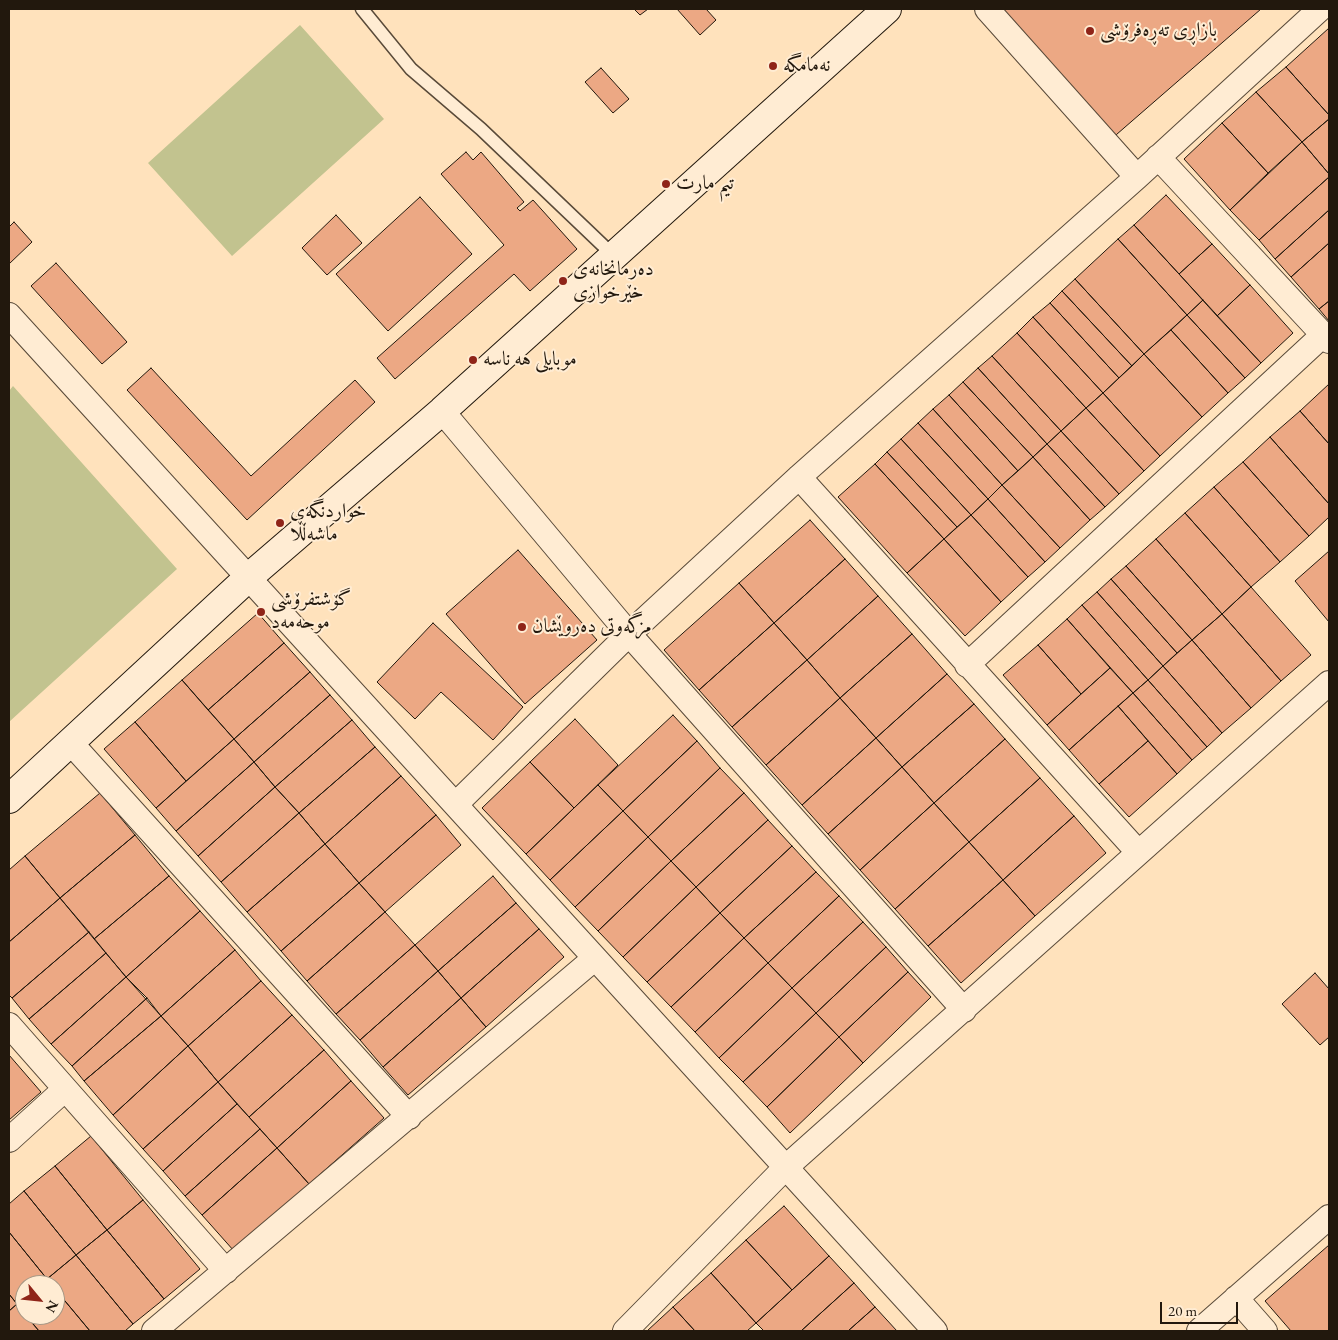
<!DOCTYPE html>
<html>
<head>
<meta charset="utf-8">
<style>
	body { margin:0 }
	#map { position:relative; width:1338px; height:1340px; overflow:hidden; background:#ffe2bc; font-family:"EB Garamond",serif }
	canvas { display:block }
	.frame { position:absolute; inset:0; border:10px solid #22180d; pointer-events:none }
	.north { position:absolute; left:15px; top:1275px; width:50px; height:50px; box-sizing:border-box; background:#ffecd3; border:1px solid #a79784; border-radius:50%; rotate:118deg; font-size:14px; font-weight:700; line-height:20px; text-align:center; color:#22180d }
	.north::after { content:''; display:block; margin:auto; width:18px; height:22px; background:#8f2418; clip-path:polygon(50% 0,100% 100%,50% 72%,0 100%) }
	.scale { position:absolute; left:1160px; top:1302px; width:78px; height:22px; box-sizing:border-box; border:2px solid #22180d; border-top:0; padding-left:6px; font-size:15px; line-height:18px; white-space:nowrap; color:#22180d; -webkit-text-stroke:4px #ffecd3; paint-order:stroke }
</style>
</head>
<body>
<div id="map">
<canvas width="1338" height="1340"></canvas>
<div class="frame"></div>
<div class="north">N</div>
<div class="scale">20 m</div>
</div>
<script>
const c = document.querySelector('canvas').getContext('2d');
c.lineJoin = 'round';
function fill(path, color) {
  c.fillStyle = color;
  c.fill(path, 'evenodd');
}
function shape(rows) {
  const path = new Path2D();
  for (const r of rows) {
    path.moveTo(r[0], r[1]);
    for (let i = 2; i < r.length; i += 2) path.lineTo(r[i], r[i + 1]);
  }
  return path;
}
function trace(path, color, width, dash) {
  c.strokeStyle = color;
  c.lineWidth = width;
  c.lineCap = dash ? 'butt' : 'round';
  c.setLineDash(dash || []);
  c.stroke(path);
}
function write(font, color, halo, rows, align = 'center') {
  c.font = font + ' "EB Garamond",Amiri,serif';
  c.lineWidth = 4;
  c.setLineDash([]);
  c.textBaseline = 'middle';
  c.strokeStyle = halo;
  c.fillStyle = color;
  for (const [text, x, y, turn = 0] of rows) {
    c.save();
    c.translate(x, y);
    c.rotate((+turn || 0) * Math.PI / 180);
    c.textAlign = isNaN(turn) ? turn : align;
    if (halo) c.strokeText(text, 0, 0);
    c.fillText(text, 0, 0);
    c.restore();
  }
}
const green = shape([
	[300,25,384,119,232,256,148,163],
	[13,386,177,569,9,722,9,391]
]);
const building = shape([
	[634,9,648,9,640,15,634,9],
	[677,9,706,9,716,20,700,35,677,9],
	[993,9,1261,9,1109,141,993,9],
	[1329,28,1329,115,1286,67,1329,28],
	[1286,67,1329,115,1329,119,1302,142,1256,92,1286,67],
	[601,68,629,99,613,113,585,82,601,68],
	[1256,92,1302,142,1268,173,1222,123,1256,92],
	[1329,119,1329,174,1302,142,1329,119],
	[1222,123,1268,173,1230,210,1184,159,1222,123],
	[1302,142,1329,174,1329,177,1259,240,1230,210,1302,142],
	[466,152,473,160,481,152,524,202,517,208,520,211,533,200,577,249,530,291,514,274,395,379,377,358,504,245,441,174,466,152],
	[1329,177,1329,210,1275,259,1259,240,1329,177],
	[1166,195,1212,244,1179,274,1134,225,1166,195],
	[420,197,472,254,388,331,336,274,420,197],
	[1329,210,1329,243,1291,277,1275,259,1329,210],
	[336,215,362,243,327,275,302,248,336,215],
	[14,222,32,242,9,264,9,227,14,222],
	[1134,225,1203,300,1187,315,1118,239,1134,225],
	[1118,239,1187,315,1144,354,1075,279,1118,239],
	[1329,243,1329,301,1319,309,1291,277,1329,243],
	[1212,244,1250,285,1217,316,1179,274,1212,244],
	[56,263,127,342,102,364,31,286,56,263],
	[1075,279,1144,354,1132,366,1062,291,1075,279],
	[1250,285,1293,333,1261,363,1217,316,1250,285],
	[1062,291,1132,366,1119,378,1050,303,1062,291],
	[1203,300,1261,363,1245,378,1187,315,1203,300],
	[1329,301,1329,321,1319,309,1329,301],
	[1050,303,1119,378,1103,393,1033,317,1050,303],
	[1187,315,1245,378,1228,393,1171,330,1187,315],
	[1033,317,1103,393,1086,408,1017,333,1033,317],
	[1171,330,1228,393,1202,417,1144,354,1171,330],
	[1017,333,1086,408,1061,431,992,356,1017,333],
	[1144,354,1202,417,1160,456,1103,393,1144,354],
	[992,356,1061,431,1047,444,978,368,992,356],
	[151,368,251,476,355,380,375,402,247,520,127,390,151,368],
	[978,368,1047,444,1033,457,963,382,978,368],
	[963,382,1033,457,1018,471,949,395,963,382],
	[1329,384,1329,444,1300,411,1329,384],
	[1103,393,1160,456,1144,471,1086,408,1103,393],
	[949,395,1018,471,1002,485,933,409,949,395],
	[1086,408,1144,471,1119,494,1061,431,1086,408],
	[933,409,1002,485,988,499,918,423,933,409],
	[1300,411,1329,444,1329,504,1270,437,1300,411],
	[918,423,988,499,971,515,901,439,918,423],
	[1061,431,1119,494,1105,507,1047,444,1061,431],
	[1270,437,1329,504,1329,517,1309,536,1243,462,1270,437],
	[901,439,971,515,957,527,887,452,901,439],
	[1047,444,1105,507,1090,520,1033,457,1047,444],
	[887,452,957,527,944,539,875,464,887,452],
	[1033,457,1090,520,1060,548,1002,485,1033,457],
	[1243,462,1309,536,1280,562,1214,487,1243,462],
	[875,464,944,539,907,573,838,497,875,464],
	[1002,485,1060,548,1045,562,988,499,1002,485],
	[1214,487,1280,562,1251,587,1185,513,1214,487],
	[988,499,1045,562,1028,577,971,515,988,499],
	[1185,513,1251,587,1222,614,1156,539,1185,513],
	[971,515,1028,577,1001,602,944,539,971,515],
	[810,520,845,559,774,623,739,583,810,520],
	[944,539,1001,602,965,636,907,573,944,539],
	[1156,539,1222,614,1192,640,1126,566,1156,539],
	[518,550,597,640,525,704,446,614,518,550],
	[1329,551,1329,622,1295,581,1329,551],
	[845,559,878,596,807,660,774,623,845,559],
	[1126,566,1192,640,1177,653,1111,579,1126,566],
	[1111,579,1177,653,1163,666,1097,592,1111,579],
	[739,583,774,623,699,690,664,650,739,583],
	[1251,587,1311,655,1281,681,1222,614,1251,587],
	[1097,592,1163,666,1148,680,1082,605,1097,592],
	[878,596,912,634,840,698,807,660,878,596],
	[1082,605,1148,680,1133,693,1067,619,1082,605],
	[258,613,284,643,208,710,182,680,258,613],
	[1222,614,1281,681,1251,708,1192,640,1222,614],
	[1067,619,1110,668,1081,694,1038,645,1067,619],
	[433,623,523,707,493,740,441,692,415,719,377,682,433,623],
	[774,623,807,660,732,727,699,690,774,623],
	[912,634,947,674,876,738,840,698,912,634],
	[1192,640,1251,708,1222,733,1163,666,1192,640],
	[284,643,310,672,234,739,208,710,284,643],
	[1038,645,1081,694,1047,725,1003,675,1038,645],
	[807,660,840,698,766,765,732,727,807,660],
	[1163,666,1222,733,1207,747,1148,680,1163,666],
	[1110,668,1133,693,1069,750,1047,725,1110,668],
	[310,672,330,695,254,762,234,739,310,672],
	[947,674,974,704,902,767,876,738,947,674],
	[182,680,234,739,186,781,135,722,182,680],
	[1148,680,1207,747,1192,760,1133,693,1148,680],
	[1133,693,1192,760,1177,774,1118,706,1133,693],
	[330,695,352,720,275,787,254,762,330,695],
	[840,698,876,738,802,805,766,765,840,698],
	[974,704,1005,739,934,803,902,767,974,704],
	[1118,706,1148,741,1099,784,1069,750,1118,706],
	[673,715,697,741,623,811,598,785,673,715],
	[575,719,618,765,574,808,530,762,575,719],
	[352,720,375,747,299,813,275,787,352,720],
	[135,722,186,781,156,808,104,749,135,722],
	[876,738,902,767,828,834,802,805,876,738],
	[234,739,254,762,176,831,156,808,234,739],
	[1005,739,1040,778,969,842,934,803,1005,739],
	[697,741,720,768,648,837,623,811,697,741],
	[1148,741,1177,774,1129,817,1099,784,1148,741],
	[375,747,401,776,325,844,299,813,375,747],
	[254,762,275,787,198,856,176,831,254,762],
	[530,762,574,808,526,854,482,808,530,762],
	[902,767,934,803,860,870,828,834,902,767],
	[720,768,744,793,671,861,648,837,720,768],
	[401,776,436,815,359,883,325,844,401,776],
	[1040,778,1074,816,1003,880,969,842,1040,778],
	[598,785,623,811,550,880,526,854,598,785],
	[275,787,299,813,221,882,198,856,275,787],
	[100,793,135,835,60,898,25,856,100,793],
	[744,793,768,820,696,887,671,861,744,793],
	[934,803,969,842,895,909,860,870,934,803],
	[623,811,648,837,575,907,550,880,623,811],
	[299,813,325,844,247,912,221,882,299,813],
	[436,815,461,845,385,912,359,883,436,815],
	[1074,816,1106,853,1035,916,1003,880,1074,816],
	[768,820,792,846,720,913,696,887,768,820],
	[135,835,169,876,94,939,60,898,135,835],
	[648,837,671,861,598,931,575,907,648,837],
	[969,842,1003,880,928,946,895,909,969,842],
	[325,844,359,883,281,951,247,912,325,844],
	[792,846,816,872,744,938,720,913,792,846],
	[25,856,60,898,9,942,9,870,25,856],
	[671,861,696,887,623,957,598,931,671,861],
	[816,872,839,896,768,963,744,938,816,872],
	[169,876,200,911,126,977,94,939,169,876],
	[493,876,516,903,438,971,415,945,493,876],
	[1003,880,1035,916,961,983,928,946,1003,880],
	[359,883,385,912,307,981,281,951,359,883],
	[696,887,720,913,647,982,623,957,696,887],
	[839,896,863,922,792,988,768,963,839,896],
	[60,898,89,932,12,998,9,995,9,942,60,898],
	[516,903,539,929,461,998,438,971,516,903],
	[200,911,235,950,161,1016,126,977,200,911],
	[385,912,415,945,336,1014,307,981,385,912],
	[720,913,744,938,671,1007,647,982,720,913],
	[863,922,886,947,816,1013,792,988,863,922],
	[539,929,564,957,486,1027,461,998,539,929],
	[89,932,106,953,29,1019,12,998,89,932],
	[744,938,768,963,695,1032,671,1007,744,938],
	[415,945,438,971,360,1040,336,1014,415,945],
	[886,947,908,972,839,1037,816,1013,886,947],
	[235,950,261,981,188,1046,161,1016,235,950],
	[106,953,126,977,51,1044,29,1019,106,953],
	[768,963,792,988,719,1058,695,1032,768,963],
	[438,971,461,998,383,1067,360,1040,438,971],
	[908,972,931,997,863,1063,839,1037,908,972],
	[1315,973,1329,989,1329,1037,1320,1045,1282,1004,1315,973],
	[126,977,147,998,72,1066,51,1044,126,977],
	[261,981,292,1015,218,1082,188,1046,261,981],
	[792,988,816,1013,743,1082,719,1058,792,988],
	[147,998,161,1016,84,1081,72,1066,147,998],
	[461,998,486,1027,408,1095,383,1067,461,998],
	[816,1013,839,1037,767,1107,743,1082,816,1013],
	[292,1015,324,1050,249,1117,218,1082,292,1015],
	[161,1016,188,1046,113,1115,84,1081,161,1016],
	[839,1037,863,1063,790,1133,767,1107,839,1037],
	[188,1046,218,1082,143,1149,113,1115,188,1046],
	[324,1050,351,1081,277,1148,249,1117,324,1050],
	[9,1055,41,1092,9,1120,9,1055],
	[351,1081,384,1118,309,1184,277,1148,351,1081],
	[218,1082,237,1104,163,1171,143,1149,218,1082],
	[237,1104,260,1129,185,1196,163,1171,237,1104],
	[260,1129,277,1148,202,1215,185,1196,260,1129],
	[91,1136,143,1200,107,1230,55,1166,91,1136],
	[277,1148,309,1184,234,1251,202,1215,277,1148],
	[55,1166,107,1230,76,1255,24,1191,55,1166],
	[24,1191,76,1255,47,1279,9,1232,9,1204,24,1191],
	[143,1200,200,1269,164,1299,107,1230,143,1200],
	[784,1206,829,1256,792,1290,746,1240,784,1206],
	[107,1230,164,1299,133,1324,76,1255,107,1230],
	[9,1232,47,1279,40,1285,25,1285,25,1297,17,1304,9,1294,9,1232],
	[746,1240,792,1290,756,1323,711,1273,746,1240],
	[1329,1245,1329,1331,1291,1331,1265,1301,1329,1245],
	[76,1255,133,1324,125,1331,90,1331,55,1289,55,1285,52,1285,47,1279,76,1255],
	[829,1256,854,1283,801,1331,764,1331,756,1323,829,1256],
	[711,1273,756,1323,747,1331,695,1331,673,1307,711,1273],
	[854,1283,875,1307,848,1331,801,1331,854,1283],
	[55,1289,90,1331,39,1331,26,1315,55,1315,55,1289],
	[9,1294,17,1304,9,1311,9,1294],
	[25,1297,25,1314,17,1304,25,1297],
	[17,1304,25,1315,39,1331,9,1331,9,1311,17,1304],
	[673,1307,695,1331,647,1331,673,1307],
	[875,1307,897,1331,848,1331,875,1307]
]);
const lane = shape([
	[362,9,411,69,481,129,614,256]
]);
const street = shape([
	[987,9,1137,177],
	[1158,157,1329,341],
	[9,315,935,1331],
	[442,411,629,634,964,1010],
	[799,477,1138,852],
	[967,665,1323,335],
	[70,742,409,1117],
	[456,804,629,634,799,477,1137,177,1320,9],
	[9,1025,226,1271],
	[9,1140,64,1090],
	[1236,1298,1265,1331],
	[154,1331,594,959],
	[625,1331,785,1168,1329,683],
	[1199,1331,1329,1217]
]);
const secondary = shape([
	[9,799,249,577,442,411,887,9]
]);
const markers = [
	[1090,31,5,"#8f2418"],
	[773,66,5,"#8f2418"],
	[666,184,5,"#8f2418"],
	[563,281,5,"#8f2418"],
	[473,360,5,"#8f2418"],
	[280,523,5,"#8f2418"],
	[261,612,5,"#8f2418"],
	[522,627,5,"#8f2418"]
];
const poiNames = [
	["بازاڕی تەڕەفرۆشی",1100,31],
	["نەمامگە",783,66],
	["تیم مارت",676,184],
	["دەرمانخانەی",573,270],
	["خێرخوازی",573,293],
	["موبایلی هه ناسه",483,360],
	["خواردنگەی",290,512],
	["ماشەڵڵا",290,535],
	["گۆشتفرۆشی",271,600],
	["موحەمەد",271,623],
	["مزگەوتی دەروێشان",532,627]
];
fill(green, '#c2c38f');
fill(building, '#eca884');
trace(building, '#22180d', 1);
trace(lane, '#594a39', 15);
trace(street, '#594a39', 26);
trace(secondary, '#22180d', 30);
trace(lane, '#ffecd3', 12);
trace(street, '#ffecd3', 24);
trace(secondary, '#ffecd3', 28);
for (const [x, y, r, color] of markers) {
  const dot = new Path2D();
  dot.arc(x, y, r, 0, 2 * Math.PI);
  c.fillStyle = color;
  c.fill(dot);
  trace(dot, '#ffecd3', 2);
}
write('20px', '#22180d', '#ffecd3', poiNames, 'left');
</script>
</body>
</html>
